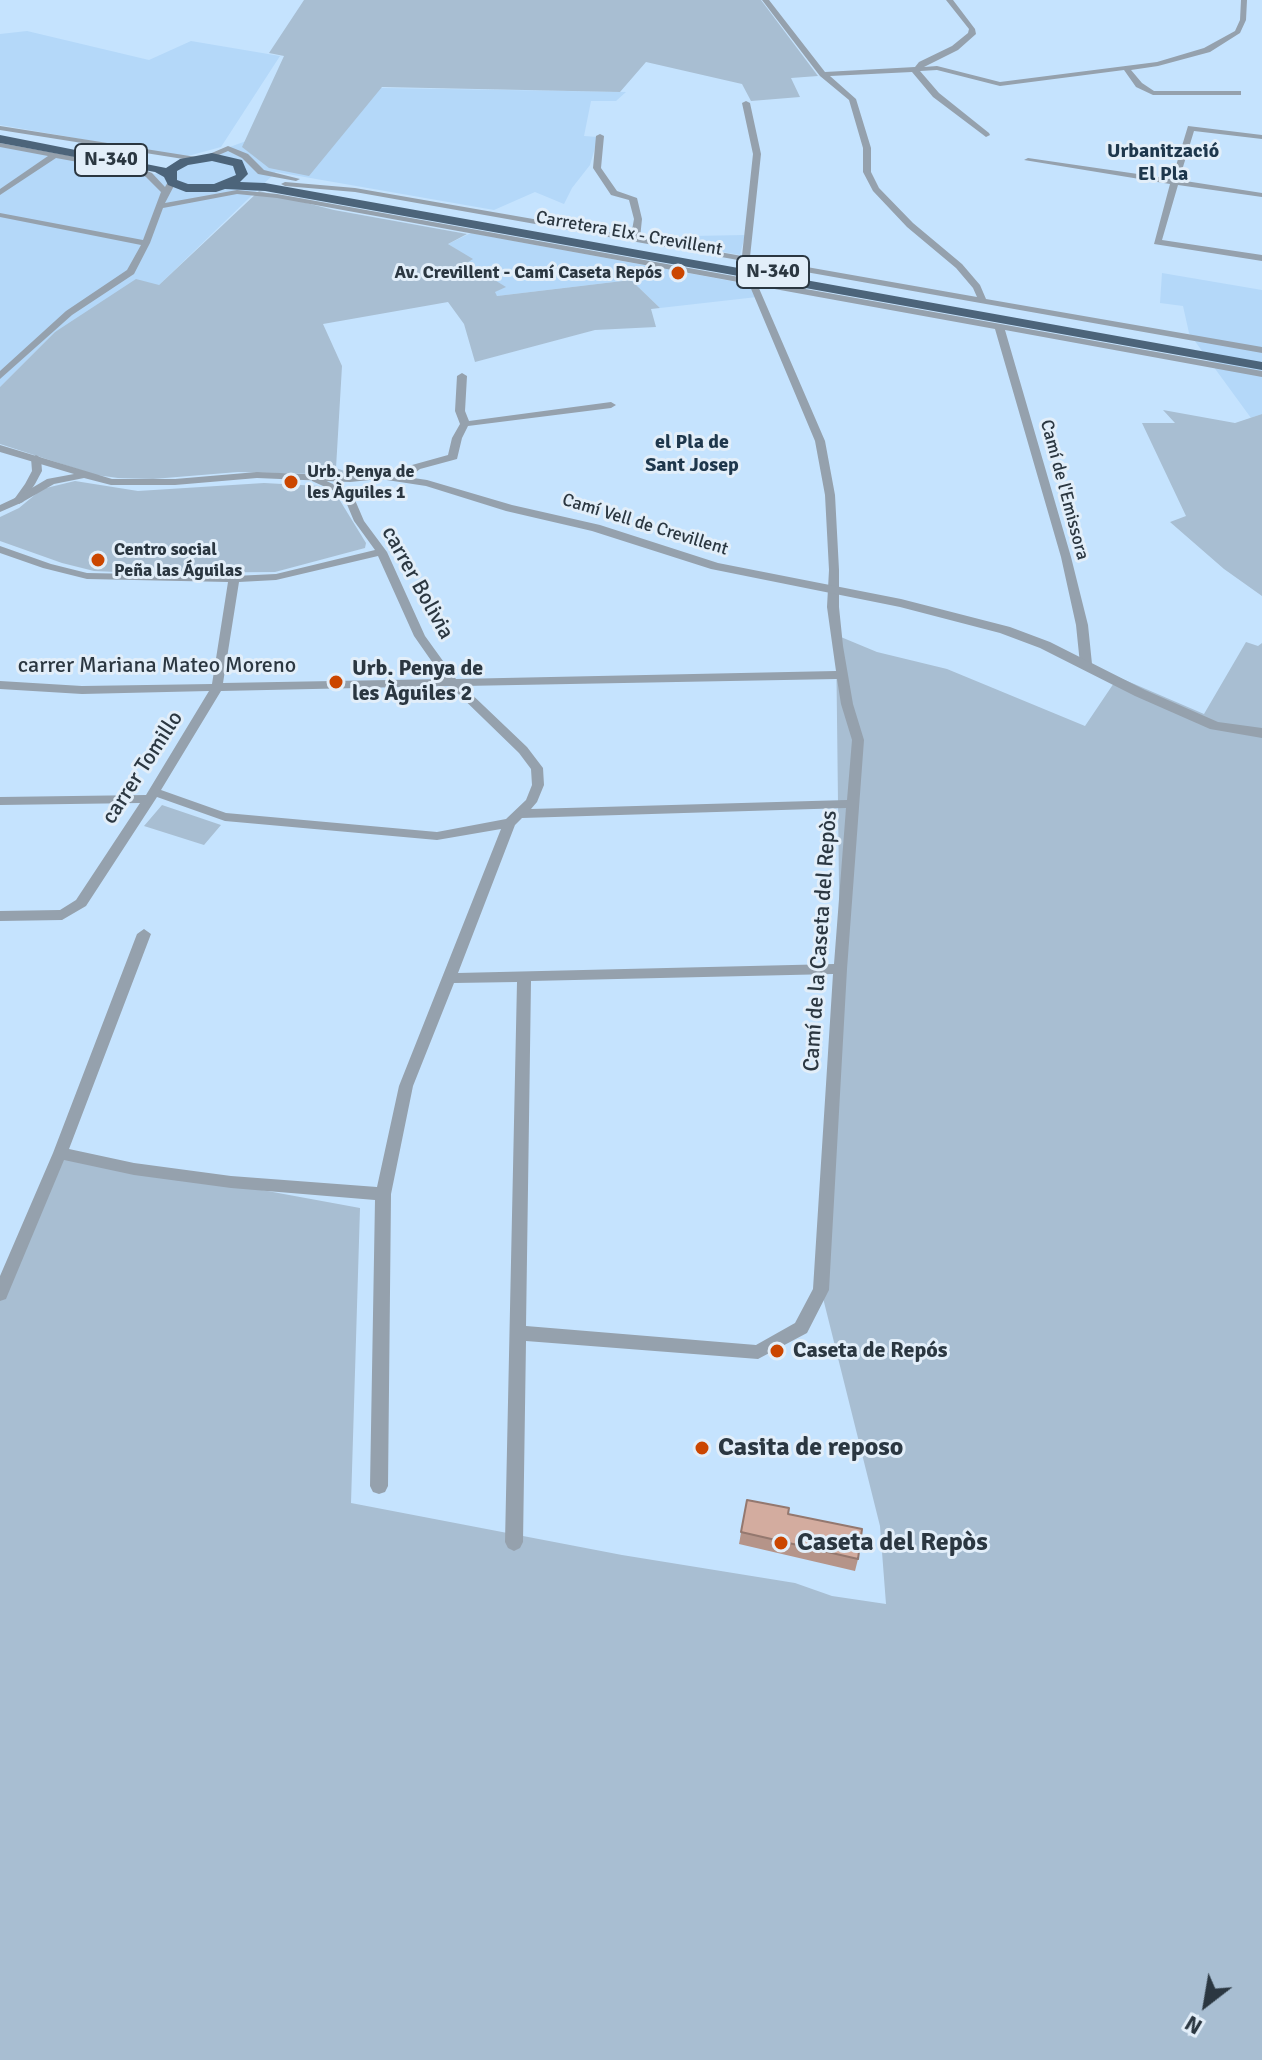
<!DOCTYPE html>
<html>
<head>
<meta charset="utf-8">
<style>
	body { margin:0 }
	#map { position:relative; width:1262px; height:2060px; overflow:hidden; background:#c5e3fe; font-family:Signika,sans-serif }
	canvas { display:block }
	.north { position:absolute; left:1166px; top:1964px; width:80px; height:80px; -webkit-text-stroke:6px #e2eef9; paint-order:stroke; rotate:211deg; font-size:22px; font-weight:700; line-height:32px; text-align:center; color:#2b3741 }
	.north::after { content:''; display:block; margin:auto; width:28px; height:36px; background:#2b3741; clip-path:polygon(50% 0,100% 100%,50% 72%,0 100%) }
</style>
</head>
<body>
<div id="map">
<canvas width="1262" height="2060"></canvas>
<div class="north">N</div>
</div>
<script>
const c = document.querySelector('canvas').getContext('2d');
c.lineJoin = 'round';
function fill(path, color) {
  c.fillStyle = color;
  c.fill(path, 'evenodd');
}
function shape(rows) {
  const path = new Path2D();
  for (const r of rows) {
    path.moveTo(r[0], r[1]);
    for (let i = 2; i < r.length; i += 2) path.lineTo(r[i], r[i + 1]);
  }
  return path;
}
function trace(path, color, width, dash) {
  c.strokeStyle = color;
  c.lineWidth = width;
  c.lineCap = dash ? 'butt' : 'round';
  c.setLineDash(dash || []);
  c.stroke(path);
}
function write(font, color, halo, rows, align = 'center') {
  c.font = font + ' Signika,sans-serif';
  c.lineWidth = 6;
  c.setLineDash([]);
  c.textBaseline = 'middle';
  c.strokeStyle = halo;
  c.fillStyle = color;
  for (const [text, x, y, turn = 0] of rows) {
    c.save();
    c.translate(x, y);
    c.rotate((+turn || 0) * Math.PI / 180);
    c.textAlign = isNaN(turn) ? turn : align;
    if (halo) c.strokeText(text, 0, 0);
    c.fillText(text, 0, 0);
    c.restore();
  }
}
const built = shape([
	[27,31,149,60,191,41,280,56,221,147,188,156,174,155,0,125,0,34],
	[291,82,384,88,626,92,616,101,591,101,584,136,598,137,590,165,572,188,564,204,535,192,494,210,276,172,159,285,55,332,0,387,0,146,155,174,249,140],
	[471,233,758,286,757,297,660,308,631,280,497,296,494,292,505,287,466,263,472,260,448,244],
	[745,235,740,255,639,237],
	[1162,273,1262,290,1262,414,1251,418,1189,333,1183,306,1160,303]
]);
const green = shape([
	[304,0,761,0,818,76,791,78,800,97,751,101,742,84,646,62,620,92,382,87,309,176,269,168,242,147,284,56,269,53],
	[259,191,334,210,467,234,448,244,473,259,467,263,506,287,495,292,497,296,631,280,660,308,651,309,656,327,595,330,475,362,464,324,448,302,323,324,342,366,336,468,356,475,238,472,153,479,118,478,96,475,0,444,0,387,55,332,136,279,159,285],
	[1163,410,1235,423,1262,414,1262,596,1224,569,1170,522,1186,516,1142,423,1175,423],
	[75,481,138,491,264,483,319,486,339,499,366,543,365,548,275,572,139,573,94,571,62,563,0,541,0,517,19,508,42,489],
	[836,635,877,652,947,669,1085,726,1118,677,1204,714,1246,642,1258,646,1262,643,1262,2060,0,2060,0,1294,60,1153,360,1208,351,1503,622,1555,795,1583,832,1596,886,1604,880,1526,821,1290,840,969],
	[162,805,221,825,204,845,144,826]
]);
const minor = shape([
	[762,0,769,0,825,72,915,67,919,62,952,46,968,33,969,29,946,0,953,0,975,29,976,34,958,50,924,67,937,66,1000,82,1157,62,1204,48,1235,31,1240,20,1241,0,1247,0,1246,20,1240,33,1210,52,1158,66,1131,70,1142,83,1154,91,1241,91,1241,95,1153,95,1136,87,1124,70,1000,86,937,70,920,71,939,93,989,133,990,135,986,137,933,97,912,72,830,76,856,99,871,148,871,172,879,188,913,223,962,264,980,285,986,299,1262,347,1262,353,355,192,285,186,281,184,285,182,355,188,631,236,634,219,629,200,611,195,593,168,596,136,600,134,604,136,601,168,617,191,637,198,642,219,640,238,742,256,753,154,742,103,746,101,750,103,761,154,750,257,977,297,973,288,956,268,907,227,873,191,863,172,863,148,849,100,820,76,762,0],
	[0,126,196,157,200,159,196,161,0,130,0,126],
	[1188,126,1262,135,1262,139,1194,131,1179,180,1262,193,1262,197,1178,185,1162,240,1262,255,1262,261,1154,244,1170,184,1024,160,1028,158,1172,179,1188,126],
	[0,143,143,169,152,173,165,187,169,180,175,180,176,182,165,203,237,190,277,194,1262,371,1262,377,1005,330,1071,557,1088,625,1092,664,1086,668,1080,664,1076,625,1061,557,995,329,758,286,825,441,835,495,839,570,839,607,843,646,853,704,864,740,847,969,829,1290,807,1333,758,1359,526,1341,523,1542,520,1548,514,1551,508,1548,505,1542,517,982,454,983,413,1086,391,1194,388,1486,385,1492,379,1494,373,1492,370,1486,375,1200,231,1188,134,1175,64,1160,8,1294,6,1299,0,1301,0,1276,53,1153,137,934,144,929,151,934,69,1149,134,1163,231,1176,377,1187,399,1086,501,829,437,840,225,821,157,797,86,906,62,920,0,921,0,911,60,910,76,900,140,803,0,805,0,797,146,795,209,691,82,694,0,689,0,681,82,686,212,684,228,582,87,579,43,568,0,553,0,546,51,564,87,573,234,576,276,574,375,550,354,521,343,495,312,481,312,477,316,476,352,493,364,521,387,552,425,636,456,679,836,671,827,607,829,570,825,495,815,441,749,284,277,198,237,194,163,208,150,243,134,274,72,315,0,379,0,371,66,311,127,270,141,245,0,217,0,213,143,240,161,192,146,177,138,173,56,158,0,195,0,189,48,156,0,147,0,143],
	[378,556,414,636,444,679,223,683,239,582,276,580,378,556],
	[837,679,841,704,852,740,847,800,531,809,537,802,544,785,543,768,527,747,463,686,837,679],
	[450,686,519,753,531,769,532,785,526,800,506,819,437,832,226,813,161,790,221,691,450,686],
	[846,808,834,964,458,973,515,825,522,818,846,808],
	[833,974,813,1289,795,1323,756,1345,526,1326,531,981,833,974],
	[228,146,248,154,264,170,300,179,296,181,258,174,242,158,228,151,207,160,200,158,228,146],
	[462,373,467,376,465,411,469,421,611,402,616,405,611,408,468,426,462,438,457,459,420,469,405,481,397,481,397,477,412,465,448,455,452,438,460,424,455,411,457,376,462,373],
	[36,455,41,458,42,471,35,484,23,502,0,512,0,505,15,498,25,484,32,471,31,458,36,455]
]);
const tertiary = shape([
	[0,445,112,479,175,479,257,472,350,476,380,473,427,480,512,505,600,525,718,563,901,599,1010,627,1050,642,1145,690,1218,722,1262,728,1262,738,1210,729,1135,696,1040,648,1000,633,900,607,711,569,592,531,506,511,426,486,380,479,350,482,257,478,175,485,111,485,84,478,54,484,19,504,13,500,15,498,47,479,74,474,0,452,0,445]
]);
const trunk = shape([
	[0,135,166,168,180,159,212,153,242,160,248,174,240,182,265,183,1262,362,1262,370,265,191,225,189,216,192,186,192,168,185,164,177,155,172,0,143,0,135],
	[212,161,233,166,236,175,214,184,188,184,177,180,177,171,188,165,212,161]
]);
const wall = shape([
	[747,1500,788,1514,858,1559,855,1571,739,1544]
]);
const building = shape([
	[747,1500,789,1508,788,1514,862,1529,858,1559,741,1532,747,1500]
]);
const markers = [
	[678,273,8,"#cb4600"],
	[291,482,8,"#cb4600"],
	[98,560,8,"#cb4600"],
	[336,682,8,"#cb4600"],
	[777,1351,8,"#cb4600"],
	[702,1448,8,"#cb4600"],
	[781,1543,8,"#cb4600"]
];
const farStreetnames = [
	["Carretera Elx - Crevillent",629,234,10],
	["Camí de l'Emissora",1064,490,75],
	["Camí Vell de Crevillent",645,525,17]
];
const farPoinames = [
	["Av. Crevillent - Camí Caseta Repós",662,273,"right"],
	["Urb. Penya de",307,472],
	["les Àguiles 1",307,493],
	["Centro social",114,550],
	["Peña las Águilas",114,571]
];
const farNeighbourhoodnames = [
	["Urbanització",1163,152],
	["El Pla",1163,175],
	["el Pla de",692,443],
	["Sant Josep",692,466]
];
const shields = [
	[111,160,72],
	[773,272,72]
];
const shieldNames = [
	["N-340",111,160],
	["N-340",773,272]
];
const streetNames = [
	["carrer Bolivia",417,583,61],
	["carrer Mariana Mateo Moreno",157,666],
	["carrer Tomillo",143,768,-57],
	["Camí de la Caseta del Repòs",821,941,-86]
];
const poiNames = [
	["Urb. Penya de",352,669],
	["les Àguiles 2",352,694],
	["Caseta de Repós",793,1351]
];
const nearPoinames = [
	["Casita de reposo",718,1448],
	["Caseta del Repòs",797,1543]
];
fill(built, '#b4d8f9');
fill(green, '#a8bed2');
fill(minor, '#95a1ad');
fill(tertiary, '#95a1ad');
fill(trunk, '#4c647a');
fill(wall, '#b59489');
fill(building, '#d3ac9f');
trace(building, '#94786f', 2);
for (const [x, y, r, color] of markers) {
  const dot = new Path2D();
  dot.arc(x, y, r, 0, 2 * Math.PI);
  c.fillStyle = color;
  c.fill(dot);
  trace(dot, '#e2eef9', 3);
}
write('18px', '#2b3741', '#e2eef9', farStreetnames);
write('bold 18px', '#2b3741', '#e2eef9', farPoinames, 'left');
write('bold 20px', '#1e374c', '#e2eef9', farNeighbourhoodnames);
for (const [x, y, w] of shields) {
  const box = new Path2D();
  box.roundRect(x - w / 2, y - 16, w, 32, 6);
  c.fillStyle = '#e2eef9';
  c.fill(box);
  trace(box, '#2b3741', 2);
}
write('bold 20px', '#2b3741', null, shieldNames);
write('22px', '#2b3741', '#e2eef9', streetNames);
write('bold 22px', '#2b3741', '#e2eef9', poiNames, 'left');
write('bold 26px', '#2b3741', '#e2eef9', nearPoinames, 'left');
</script>
</body>
</html>
